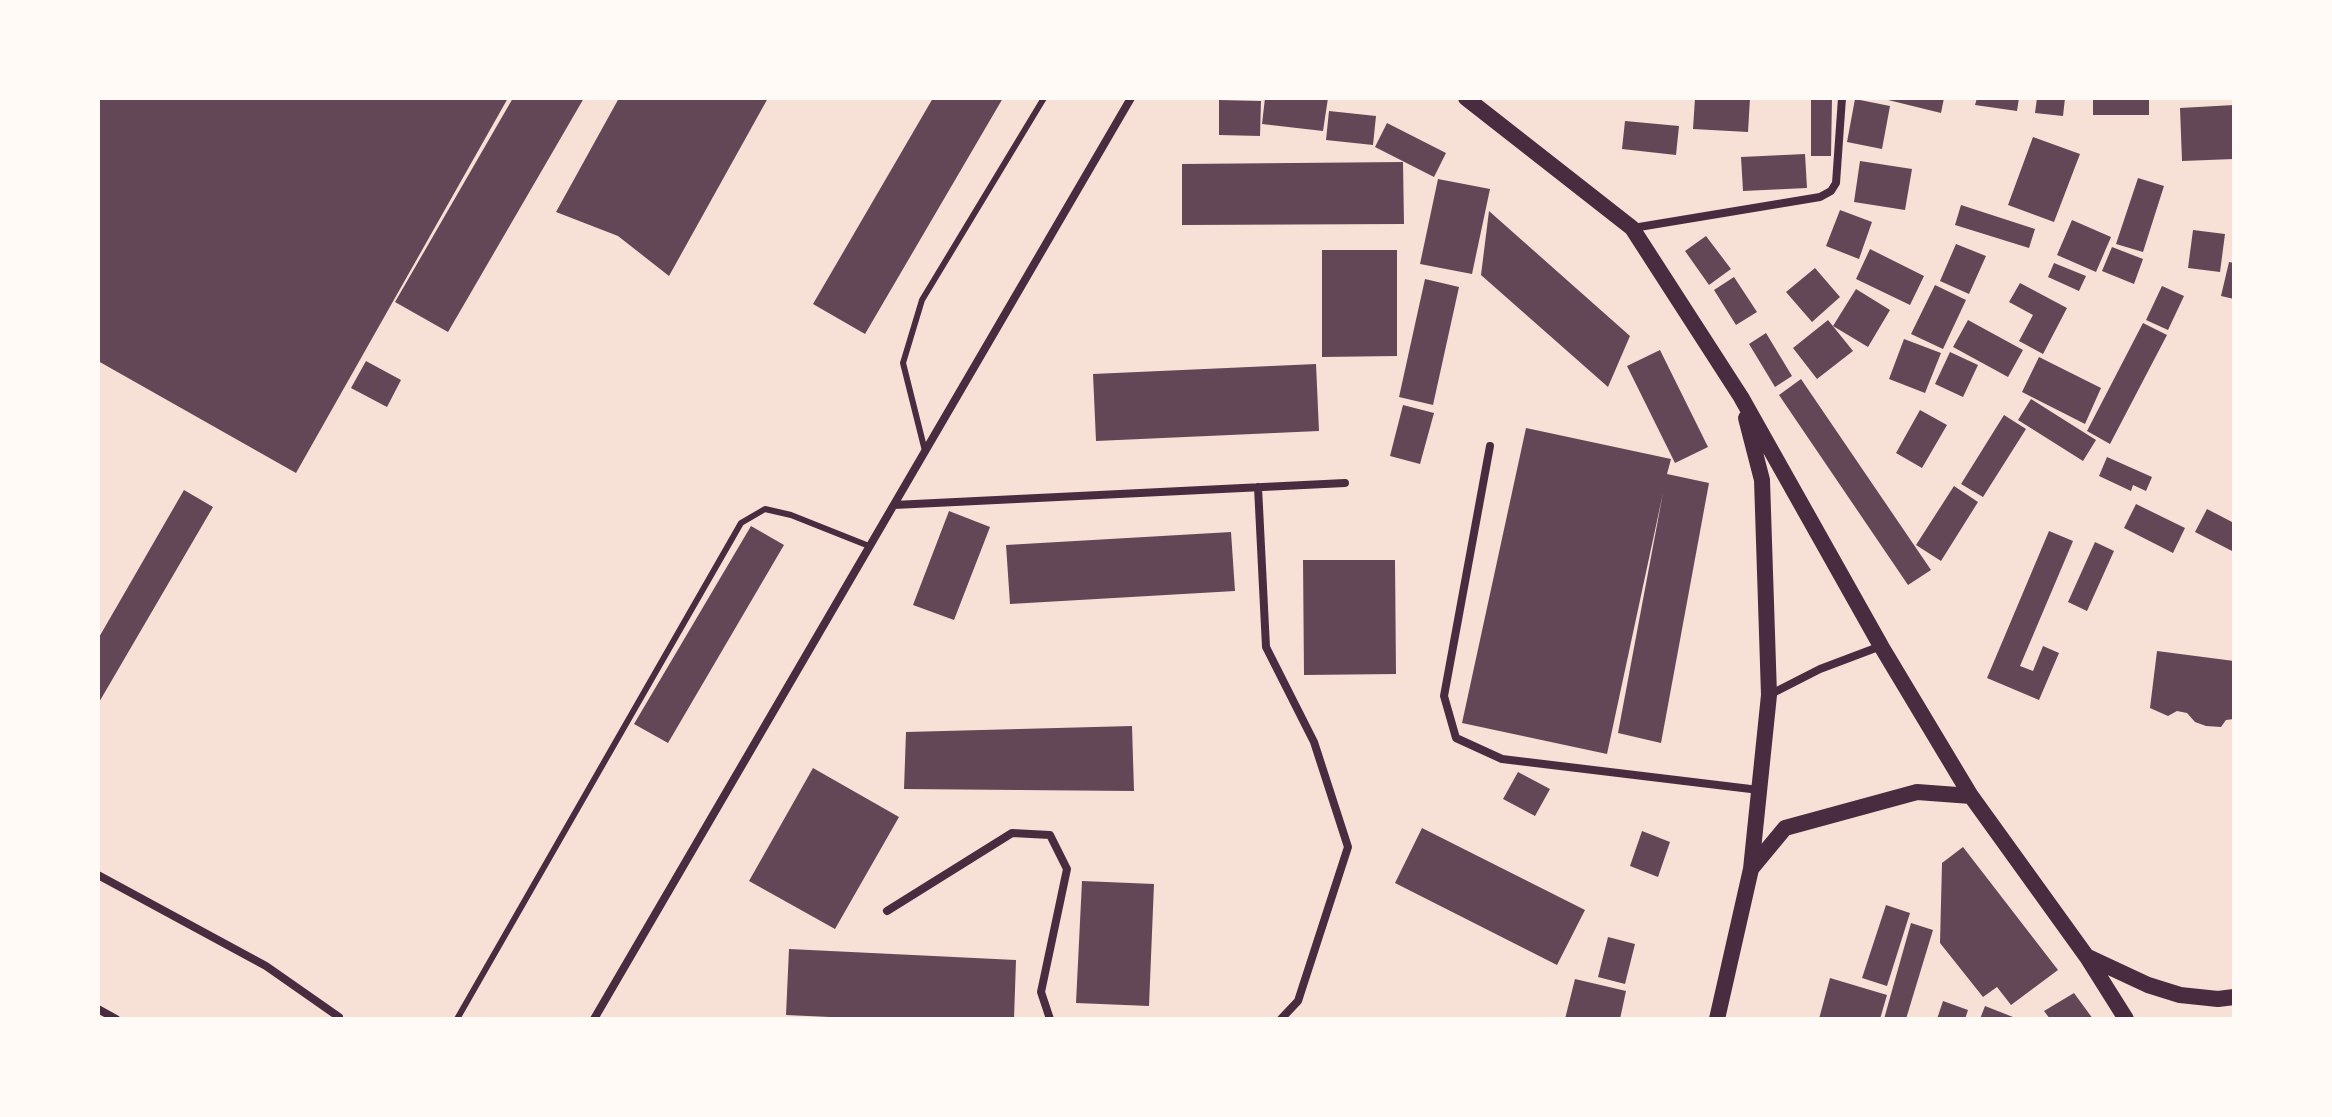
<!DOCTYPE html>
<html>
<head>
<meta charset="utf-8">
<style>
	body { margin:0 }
	#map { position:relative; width:2332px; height:1117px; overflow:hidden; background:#f7e1d7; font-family:Overpass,sans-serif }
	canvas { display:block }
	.frame { position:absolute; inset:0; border:100px solid #fffaf5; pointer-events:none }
</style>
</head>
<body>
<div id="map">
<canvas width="2332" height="1117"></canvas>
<div class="frame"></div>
</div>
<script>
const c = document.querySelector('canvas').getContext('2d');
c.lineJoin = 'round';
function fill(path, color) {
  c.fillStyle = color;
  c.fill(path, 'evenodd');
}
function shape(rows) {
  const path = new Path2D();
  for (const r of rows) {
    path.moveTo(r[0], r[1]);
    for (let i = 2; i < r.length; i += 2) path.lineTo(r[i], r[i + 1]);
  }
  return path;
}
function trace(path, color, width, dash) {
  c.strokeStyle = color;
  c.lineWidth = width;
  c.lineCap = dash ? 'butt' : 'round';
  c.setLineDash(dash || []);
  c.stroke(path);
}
const building = shape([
	[98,98,508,98,296,473,98,361],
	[513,98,584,98,448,332,395,302],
	[619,98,768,98,669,276,618,236,556,212],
	[933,98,1003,98,865,334,813,304],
	[1265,98,1328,98,1323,131,1262,124],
	[1695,98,1750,98,1748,132,1693,129],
	[1811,98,1832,98,1831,156,1811,156],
	[1880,98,1944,98,1941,113],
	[1977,98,2019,98,2017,111,1975,105],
	[2037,98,2065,98,2063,116,2035,113],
	[2093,98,2149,98,2149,115,2093,115],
	[1855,99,1890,106,1882,149,1847,142],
	[1219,100,1261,101,1260,136,1219,135],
	[2234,105,2234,159,2182,161,2180,108],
	[1329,111,1376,116,1373,145,1326,140],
	[1625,121,1679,126,1676,155,1622,149],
	[1387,123,1446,153,1434,177,1375,147],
	[2033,137,2080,154,2054,222,2008,205],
	[1805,154,1807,188,1743,191,1741,157],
	[1860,161,1912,169,1905,210,1854,202],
	[1403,162,1404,224,1182,225,1182,164],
	[2138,178,2164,186,2143,252,2116,244],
	[1438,179,1490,189,1472,274,1420,264],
	[1961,205,2035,229,2029,248,1955,225],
	[1840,210,1872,222,1859,259,1826,246],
	[1489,211,1630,336,1608,387,1481,275],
	[2072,220,2111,237,2096,272,2057,255],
	[2193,230,2225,234,2220,272,2188,268],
	[1706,236,1731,269,1709,285,1685,251],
	[1956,244,1986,256,1969,294,1940,281],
	[2112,247,2143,259,2134,284,2102,271],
	[1870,249,1924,276,1910,305,1856,279],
	[1322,250,1397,250,1397,356,1322,357],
	[2229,262,2234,263,2234,299,2221,296],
	[2054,263,2086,276,2079,291,2048,277],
	[1815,268,1840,297,1812,322,1786,292],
	[1734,277,1757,312,1736,325,1714,290],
	[1425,279,1459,287,1433,405,1399,397],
	[2020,283,2067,308,2043,354,2019,341,2033,315,2009,302],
	[1935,285,1966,300,1943,349,1911,334],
	[2162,286,2184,296,2168,330,2146,320],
	[1856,289,1890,310,1868,347,1833,326],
	[1828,320,1853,351,1817,379,1793,348],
	[1968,320,2023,350,2008,377,1953,347],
	[2143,323,2167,335,2110,444,2087,431],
	[1766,333,1792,376,1775,387,1749,344],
	[1904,339,1941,353,1925,393,1889,379],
	[1660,350,1708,447,1675,463,1627,366],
	[1950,352,1978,365,1963,397,1935,384],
	[2039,357,2101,388,2085,424,2022,392],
	[366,361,401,380,387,407,351,388],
	[1316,364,1319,431,1096,441,1093,374],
	[1801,379,1931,570,1908,585,1779,395],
	[2031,399,2096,440,2083,461,2018,420],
	[1403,405,1434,413,1420,464,1390,456],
	[1920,410,1947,425,1922,468,1896,453],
	[2004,415,2026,429,1983,497,1961,484],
	[1526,428,1671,459,1667,474,1709,483,1661,743,1618,733,1663,493,1607,754,1462,723],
	[2107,457,2152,477,2146,491,2133,485,2131,491,2099,476],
	[1954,486,1978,502,1941,561,1916,545],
	[184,490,213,507,98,704,98,639],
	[2136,504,2185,528,2173,553,2124,528],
	[2207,509,2234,523,2234,552,2195,532],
	[949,511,990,527,954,620,913,605],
	[751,526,784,545,668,743,634,724],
	[2049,531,2073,541,2020,666,2033,671,2043,646,2059,653,2039,700,1987,678],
	[1231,532,1235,591,1010,604,1006,545],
	[2095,542,2114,551,2087,611,2068,602],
	[1303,560,1395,560,1396,674,1304,675],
	[2157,651,2234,661,2234,719,2226,720,2221,727,2206,726,2195,722,2187,713,2177,711,2168,716,2150,708],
	[1132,726,1134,791,904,789,906,732],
	[813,768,899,817,835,929,749,881],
	[1518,772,1550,789,1535,816,1503,799],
	[1422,828,1585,910,1557,965,1395,883],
	[1642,831,1670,842,1658,877,1630,866],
	[1963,847,2058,970,2011,1005,1997,987,1983,997,1940,943,1942,863],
	[1082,881,1154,884,1149,1006,1076,1003],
	[1886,905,1910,913,1887,986,1862,978],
	[1911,923,1933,930,1906,1019,1884,1019],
	[1608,937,1635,944,1625,984,1598,977],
	[789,949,1016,960,1014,1019,873,1019,786,1015],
	[1830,978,1887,995,1880,1019,1819,1019],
	[1575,979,1626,991,1620,1019,1565,1019],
	[2074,993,2093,1019,2050,1019,2044,1011],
	[1943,1001,1968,1010,1965,1019,1937,1019],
	[1985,1006,2018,1019,1980,1019]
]);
const service = shape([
	[925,451,903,363,922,300,1044,98],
	[457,1019,741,523,765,509,791,515,869,546]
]);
const minor = shape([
	[1633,228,1820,197,1831,191,1836,183,1842,98],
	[1490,446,1444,696,1456,738,1502,759,1759,790],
	[1258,487,1266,647,1314,742,1348,847,1298,1001,1281,1019],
	[894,505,1345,483],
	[1769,695,1820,669,1881,646],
	[98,875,266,966,339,1017,338,1019],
	[887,911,1012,833,1050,835,1067,869,1041,992,1050,1019],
	[98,1009,116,1019],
	[594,1019,1131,98]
]);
const secondary = shape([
	[1466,98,1632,228,1741,397,1881,646,1971,796,2087,957,2126,1019],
	[1751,869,1785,828,1917,792,1971,796],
	[2088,957,2148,985,2180,995,2218,999,2234,997],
	[1717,1019,1751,869,1769,695,1762,480,1746,418]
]);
fill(building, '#644757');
trace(service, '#4a2c40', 6);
trace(minor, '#4a2c40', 8);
trace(secondary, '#4a2c40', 16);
</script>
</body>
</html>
